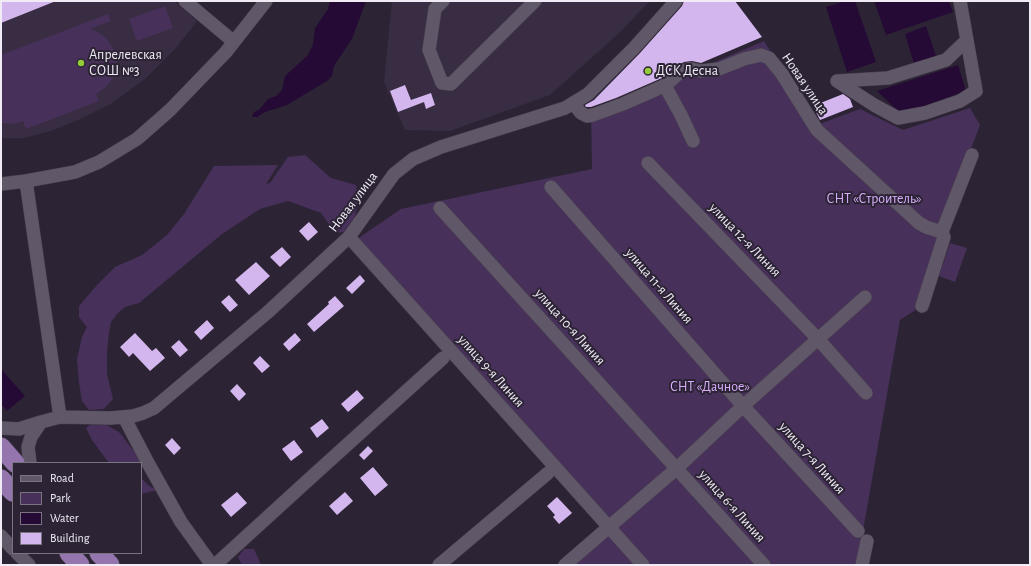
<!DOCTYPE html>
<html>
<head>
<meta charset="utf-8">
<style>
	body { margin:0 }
	#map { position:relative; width:1031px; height:566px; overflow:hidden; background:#2c2434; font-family:"Alegreya Sans",sans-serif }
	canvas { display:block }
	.frame { position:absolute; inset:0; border:2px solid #f0ebf5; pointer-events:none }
	.legend { position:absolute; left:12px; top:462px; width:130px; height:92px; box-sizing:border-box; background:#2c2434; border:1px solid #7a7481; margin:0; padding:5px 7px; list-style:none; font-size:12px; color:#f0ebf5 }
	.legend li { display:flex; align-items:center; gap:8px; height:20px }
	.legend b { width:20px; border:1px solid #7a7481 }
</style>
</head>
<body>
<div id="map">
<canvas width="1031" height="566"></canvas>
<div class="frame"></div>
<ul class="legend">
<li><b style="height:5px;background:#605769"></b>Road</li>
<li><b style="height:11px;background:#47305a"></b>Park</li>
<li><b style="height:11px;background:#250a36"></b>Water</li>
<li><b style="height:11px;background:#d4b6ee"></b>Building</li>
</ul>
</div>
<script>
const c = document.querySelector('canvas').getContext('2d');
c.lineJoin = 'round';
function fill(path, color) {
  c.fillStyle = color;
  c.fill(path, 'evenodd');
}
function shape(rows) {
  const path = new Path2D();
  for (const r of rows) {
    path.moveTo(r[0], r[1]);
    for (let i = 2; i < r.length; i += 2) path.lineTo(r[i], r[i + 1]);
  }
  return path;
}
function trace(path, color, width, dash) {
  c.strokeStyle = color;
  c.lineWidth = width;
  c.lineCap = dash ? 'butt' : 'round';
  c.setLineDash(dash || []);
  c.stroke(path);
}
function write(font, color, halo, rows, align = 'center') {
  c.font = font + ' "Alegreya Sans",sans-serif';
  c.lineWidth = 4;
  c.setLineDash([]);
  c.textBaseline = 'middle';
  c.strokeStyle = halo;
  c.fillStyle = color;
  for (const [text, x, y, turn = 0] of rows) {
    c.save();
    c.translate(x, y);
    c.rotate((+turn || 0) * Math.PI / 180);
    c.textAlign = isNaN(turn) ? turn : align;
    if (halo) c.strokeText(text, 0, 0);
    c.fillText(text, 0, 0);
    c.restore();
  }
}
const built = shape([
	[1,1,174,1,197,21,176,48,145,79,112,103,78,120,51,131,24,138,1,138],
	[392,1,650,1,618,34,550,95,450,131,405,130,384,82]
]);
const green = shape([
	[165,6,173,28,137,41,129,19],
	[108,14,111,21,90,29,98,32,106,38,114,50,117,60,116,70,112,79,106,87,96,94,99,101,26,129,23,121,15,124,1,123,1,55],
	[764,41,817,125,860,109,903,130,970,108,980,125,956,188,917,309,900,320,857,565,557,565,601,526,350,244,401,209,592,169,591,110,649,90],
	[305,155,331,178,356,185,358,200,355,217,344,232,335,233,321,213,288,201,260,209,222,234,139,303,125,307,117,314,111,322,109,333,107,352,107,374,113,399,104,409,89,410,82,401,79,383,77,359,82,337,87,327,79,317,79,306,97,285,115,267,142,255,167,235,184,214,214,166,278,165,266,184,270,183,288,157],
	[950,243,967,248,955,282,939,276],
	[90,425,107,425,120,433,135,453,140,463,109,463,92,440,86,428],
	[141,478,149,486,157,490,141,494],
	[244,549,254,549,261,565,242,565,238,557]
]);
const water = shape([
	[330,1,366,1,352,39,334,66,332,76,327,81,287,105,265,112,257,117,252,117,254,112,259,110,268,99,276,96,282,90,285,76,308,55,313,44,315,28,328,9],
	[845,1,855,1,876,62,847,72,826,7],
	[874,1,949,1,953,12,886,35],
	[926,26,936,56,914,64,905,34],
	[958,65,966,91,901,114,877,91],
	[1,369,25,396,7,411,1,404]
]);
const building = shape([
	[1,1,56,1,1,23],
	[684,1,735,1,762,37,701,63,692,61,684,62,673,68,662,78,616,98,591,107,586,107,585,105,594,100,640,53,682,6],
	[405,85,411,100,431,93,435,105,426,109,424,102,398,112,390,91],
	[843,94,850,99,853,107,820,120,813,106],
	[309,222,318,232,308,241,299,231],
	[282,247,291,257,280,267,270,257],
	[256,262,270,276,249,295,235,280],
	[360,275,365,281,352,294,346,288],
	[229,295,238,305,230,312,221,302],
	[335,296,344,306,314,332,307,324,329,304,328,302],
	[207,320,214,328,201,340,194,332],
	[135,333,152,351,156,348,165,358,150,371,133,353,129,357,120,347],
	[295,333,301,340,289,351,283,344],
	[179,340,188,350,180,357,171,347],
	[260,356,270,366,262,373,253,363],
	[237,384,246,394,239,401,230,391],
	[357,390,364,398,348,412,341,404],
	[322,419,329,428,317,438,310,428],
	[172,438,181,448,174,455,165,445],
	[294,440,303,452,291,461,282,449],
	[368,446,373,451,364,460,359,455],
	[373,467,388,485,375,496,360,478],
	[237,492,247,503,231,517,221,505],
	[345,492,353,501,337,515,329,506],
	[557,497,572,513,559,524,553,517,555,515,547,506]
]);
const minor = shape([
	[185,1,234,42],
	[443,1,435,9,429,50,442,83,451,84,535,1],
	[837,81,874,105,898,118,925,113,960,101,976,91,960,1],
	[837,81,888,78,946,60,967,40],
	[665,86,681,115,693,141],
	[573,103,581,113,587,116,593,115,623,104,666,85,678,74,688,69,692,69,701,71,719,69,744,59,761,55,769,58,782,74,817,130,919,223,926,227,942,232],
	[648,163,818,339,866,393],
	[26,181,75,172,99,162,137,139,170,110,226,52,266,1],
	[1,184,26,181,60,417],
	[551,187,743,406,858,531],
	[440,208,764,565],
	[349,237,643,565],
	[922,306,944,237,942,232,972,155],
	[124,417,148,463,181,522,212,565],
	[1,428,19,429,41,422,60,417,111,418,133,416,143,413,154,408,268,312,349,237,394,174,413,159,441,147,565,108,588,94,634,48,676,1],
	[30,463,28,447,31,437,41,422],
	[1,536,13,549],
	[17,553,29,565],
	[215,565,317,472,443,358],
	[439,565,548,473],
	[565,565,676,469,743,406,865,297],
	[862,565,867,541]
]);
const highway = shape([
	[1,447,15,463],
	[1,479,13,492],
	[69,553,80,565],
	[99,553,110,565]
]);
const markers = [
	[81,63,4,"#95cc3b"],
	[648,71,4,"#95cc3b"]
];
const poiNames = [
	["Апрелевская",89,55],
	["СОШ №3",89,71],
	["ДСК Десна",656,71]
];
const streetNames = [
	["Новая улица",805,84,56],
	["Новая улица",353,202,-53],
	["улица 12-я Линия",745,240,46],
	["улица 11-я Линия",659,286,49],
	["улица 10-я Линия",570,327,48],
	["улица 9-я Линия",491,371,48],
	["улица 7-я Линия",812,458,48],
	["улица 6-я Линия",732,506,48]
];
const parkNames = [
	["СНТ «Строитель»",874,199],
	["СНТ «Дачное»",710,387]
];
fill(built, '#382d42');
fill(green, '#47305a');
fill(water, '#250a36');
fill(building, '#d4b6ee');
trace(minor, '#4a424f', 14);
trace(highway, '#4a424f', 20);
trace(minor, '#605769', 13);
trace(highway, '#9475ae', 19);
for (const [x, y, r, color] of markers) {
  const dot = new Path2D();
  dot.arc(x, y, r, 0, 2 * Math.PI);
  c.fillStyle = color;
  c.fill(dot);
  trace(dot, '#2c2434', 1.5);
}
write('14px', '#f0ebf5', '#2c2434', poiNames, 'left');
write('14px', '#f0ebf5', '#2c2434', streetNames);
write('14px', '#d8affc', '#2c2434', parkNames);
</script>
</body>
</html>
